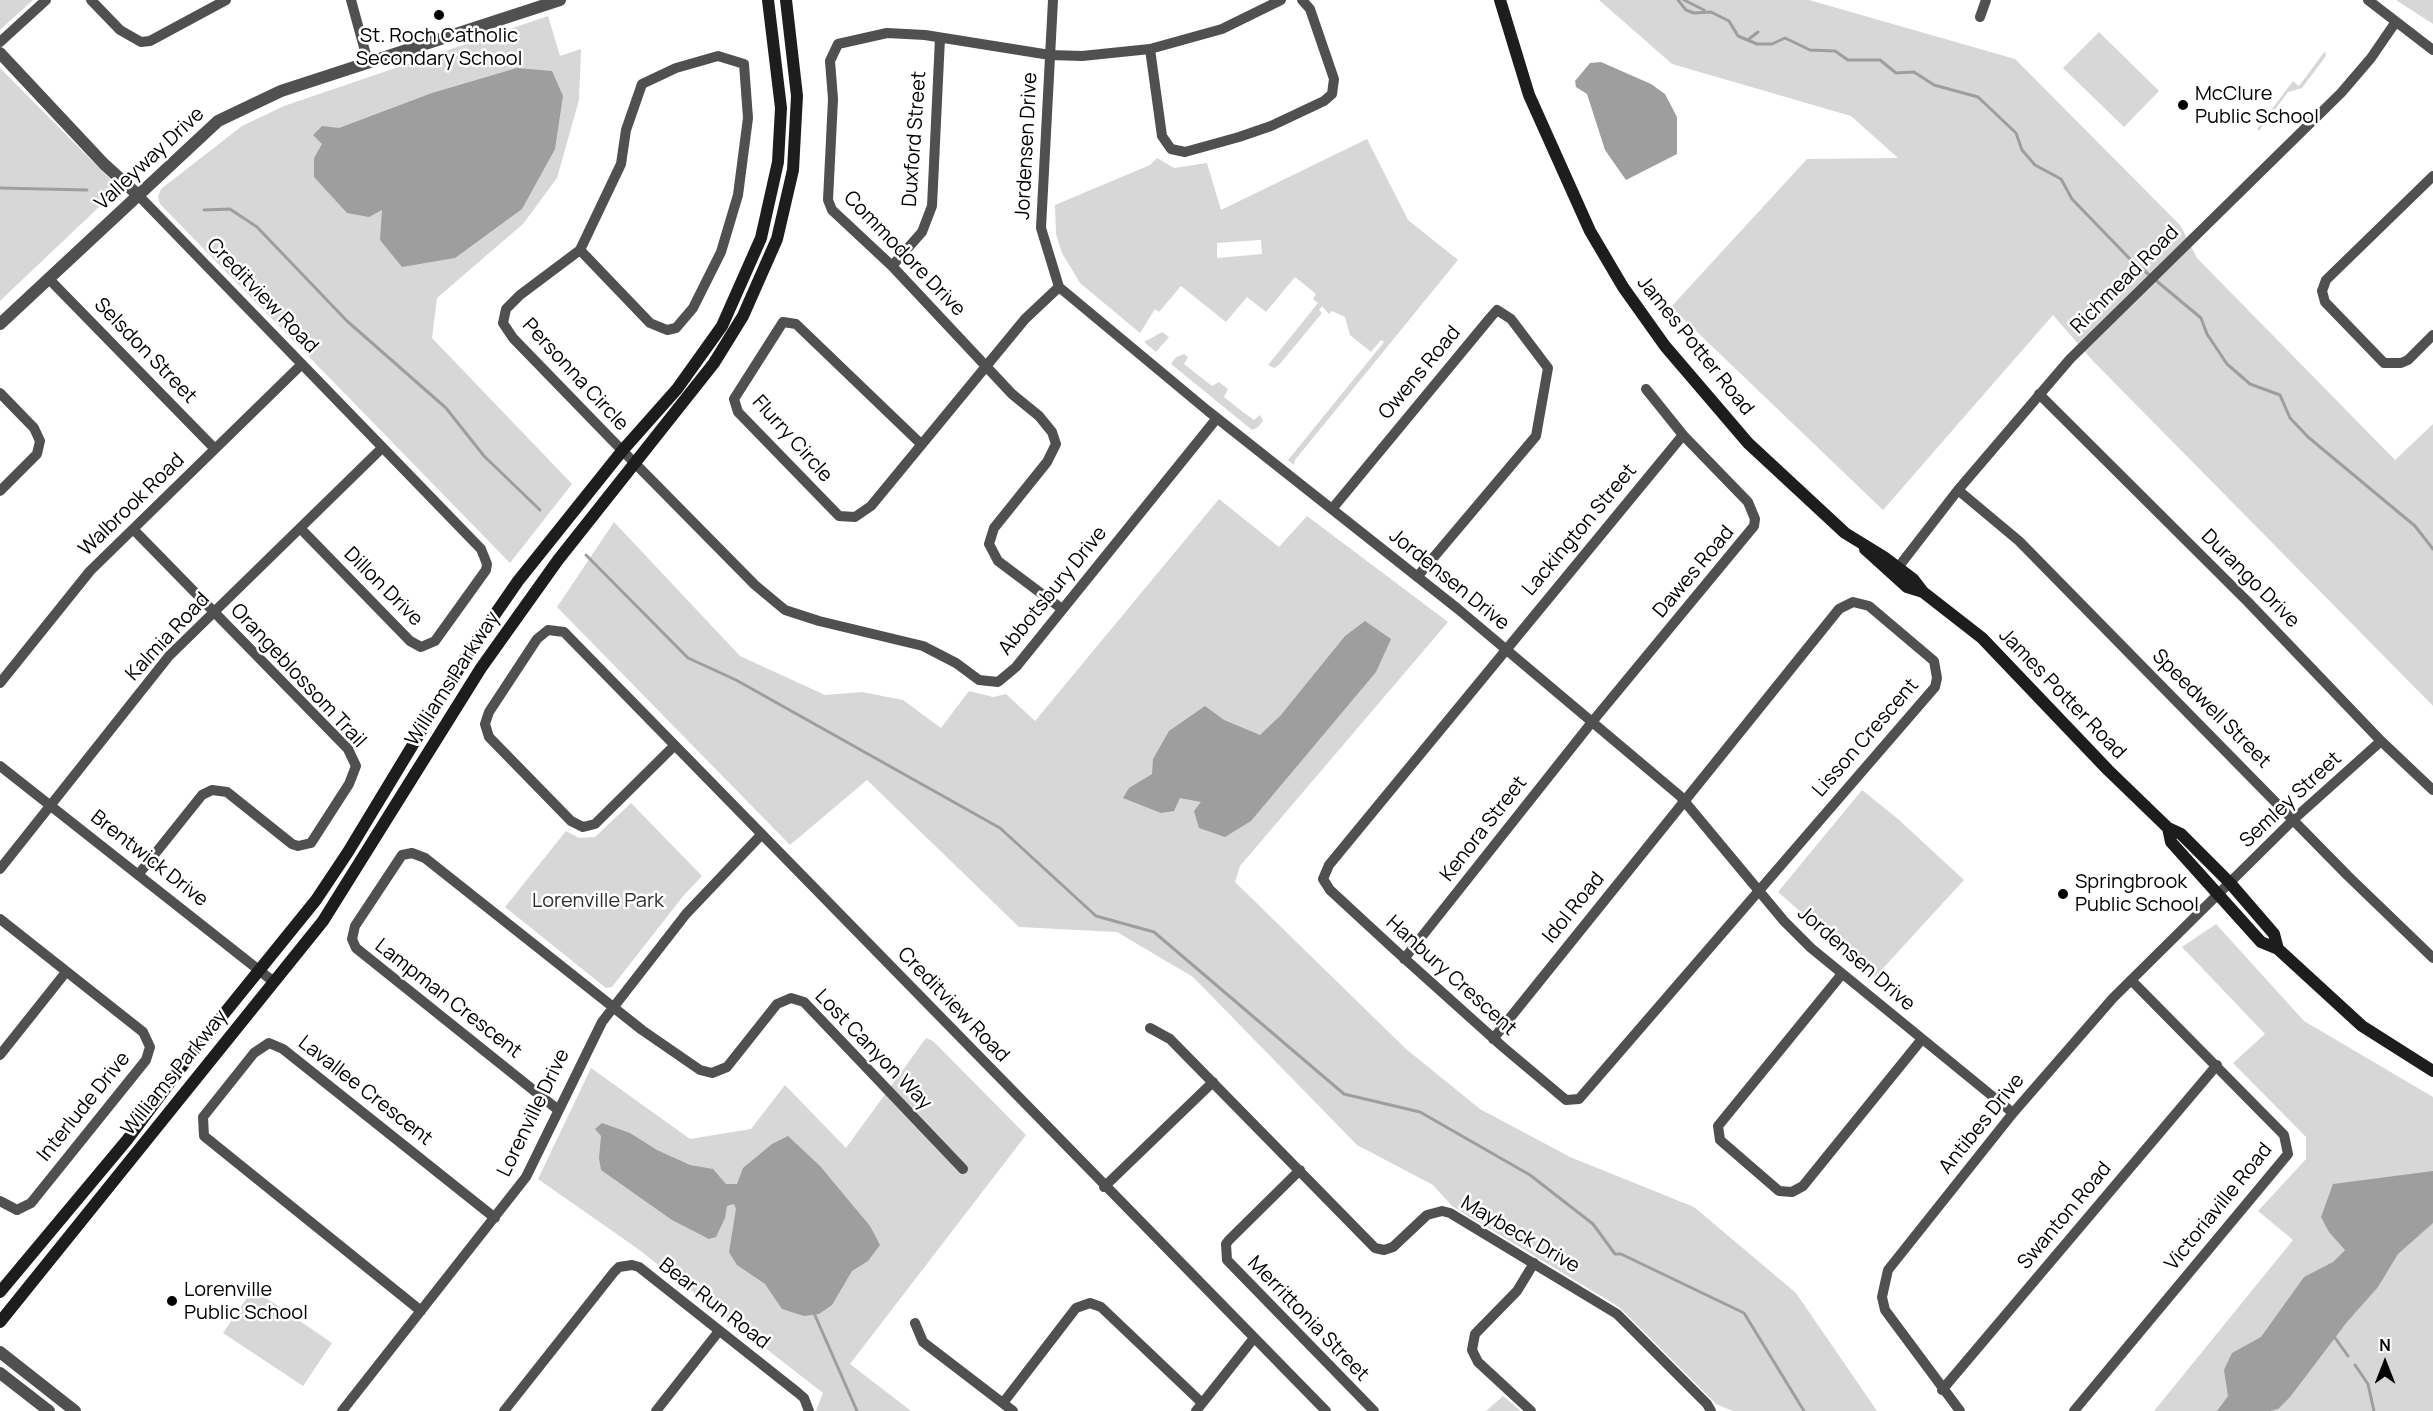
<!DOCTYPE html>
<html>
<head>
<meta charset="utf-8">
<style>
	body { margin:0 }
	#map { position:relative; width:2433px; height:1411px; overflow:hidden; background:#fff; font-family:Manrope,sans-serif }
	canvas { display:block }
	.north { position:absolute; left:2355px; top:1333px; width:60px; height:60px; -webkit-text-stroke:4px #fff; paint-order:stroke; rotate:0deg; font-size:16px; font-weight:700; line-height:24px; text-align:center; color:#000 }
	.north::after { content:''; display:block; margin:auto; width:21px; height:27px; background:#000; clip-path:polygon(50% 0,100% 100%,50% 72%,0 100%) }
</style>
</head>
<body>
<div id="map">
<canvas width="2433" height="1411"></canvas>
<div class="north">N</div>
</div>
<script>
const c = document.querySelector('canvas').getContext('2d');
c.lineJoin = 'round';
function fill(path, color) {
  c.fillStyle = color;
  c.fill(path, 'evenodd');
}
function shape(rows) {
  const path = new Path2D();
  for (const r of rows) {
    path.moveTo(r[0], r[1]);
    for (let i = 2; i < r.length; i += 2) path.lineTo(r[i], r[i + 1]);
  }
  return path;
}
function trace(path, color, width, dash) {
  c.strokeStyle = color;
  c.lineWidth = width;
  c.lineCap = dash ? 'butt' : 'round';
  c.setLineDash(dash || []);
  c.stroke(path);
}
function write(font, color, halo, rows, align = 'center') {
  c.font = font + ' Manrope,sans-serif';
  c.lineWidth = 5;
  c.setLineDash([]);
  c.textBaseline = 'middle';
  c.strokeStyle = halo;
  c.fillStyle = color;
  for (const [text, x, y, turn = 0] of rows) {
    c.save();
    c.translate(x, y);
    c.rotate((+turn || 0) * Math.PI / 180);
    c.textAlign = isNaN(turn) ? turn : align;
    if (halo) c.strokeText(text, 0, 0);
    c.fillText(text, 0, 0);
    c.restore();
  }
}
const green = shape([
	[0,0,33,0,0,30],
	[1599,0,1809,0,2015,59,2180,225,2197,258,2395,460,2433,424,2433,706,2093,361,2053,315,1883,510,1671,307,1807,159,1898,158,1851,116,1672,64],
	[2396,0,2433,0,2433,24],
	[548,16,560,56,581,49,579,100,557,178,523,224,437,298,432,338,572,484,510,563,160,204,158,197,161,189,242,126,284,106],
	[2099,32,2159,91,2124,127,2063,68],
	[2325,51,2326,56,2302,88,2288,92,2259,131,2257,129,2293,81,2299,86],
	[0,68,119,188,0,301],
	[1367,139,1408,220,1458,260,1295,460,1294,465,1288,460,1384,342,1381,340,1371,352,1350,335,1345,317,1332,311,1329,314,1322,306,1319,310,1322,313,1279,365,1274,368,1268,365,1318,303,1313,299,1316,294,1295,277,1266,312,1247,297,1226,322,1181,286,1159,312,1155,309,1140,333,1080,283,1062,253,1056,234,1055,205,1150,165,1157,158,1174,168,1207,163,1221,210],
	[1244,241,1261,240,1262,254,1217,258,1217,243],
	[1162,332,1169,337,1156,352,1144,342],
	[1184,354,1188,357,1184,364,1212,386,1219,382,1228,389,1224,397,1243,412,1254,420,1260,415,1263,421,1258,427,1252,430,1171,364,1176,357],
	[1219,499,1279,547,1307,516,1448,622,1240,866,1235,882,1406,1049,1480,1109,1570,1157,1694,1207,1796,1293,1877,1411,1733,1411,1716,1404,1619,1307,1452,1206,1433,1185,1357,1145,1193,977,1117,932,1019,927,867,780,790,845,557,607,614,522,740,656,825,695,862,692,903,700,941,728,969,691,993,697,1006,694,1035,721],
	[1862,790,1898,819,1964,880,1875,977,1778,892],
	[631,803,702,876,684,895,612,987,606,988,505,907,566,831,579,838,595,837],
	[2216,924,2304,1021,2433,1097,2433,1411,2154,1411,2293,1240,2258,1211,2306,1159,2306,1137,2233,1063,2265,1034,2182,947],
	[926,1038,933,1041,1026,1135,850,1364,911,1411,816,1411,823,1393,638,1249,538,1179,591,1068,690,1139,751,1129,785,1085,846,1148],
	[253,1289,332,1343,303,1386,223,1333],
	[1503,1396,1521,1411,1486,1411]
]);
const water = shape([
	[1601,62,1651,84,1665,94,1677,117,1677,154,1626,180,1605,150,1587,94,1576,87,1575,81,1590,63],
	[517,68,552,71,563,96,555,149,522,209,455,258,402,267,380,240,382,210,369,217,347,213,314,177,314,158,322,144,313,135,322,126,339,128,432,93],
	[1365,621,1391,639,1376,672,1251,821,1225,837,1199,828,1194,811,1201,802,1180,798,1174,811,1161,813,1123,798,1129,788,1152,774,1153,759,1169,731,1205,706,1224,720,1260,735,1281,715,1345,636],
	[602,1123,630,1133,657,1150,690,1165,713,1169,726,1184,737,1184,743,1168,772,1144,788,1136,820,1166,870,1226,880,1245,868,1261,852,1271,832,1305,819,1314,804,1316,782,1309,765,1284,737,1265,729,1252,736,1209,734,1204,727,1206,725,1218,716,1237,709,1239,672,1220,601,1170,599,1158,601,1136,595,1129],
	[2433,1171,2433,1223,2398,1254,2378,1287,2347,1322,2290,1397,2278,1409,2270,1411,2217,1411,2228,1396,2224,1370,2232,1353,2261,1337,2304,1277,2333,1262,2345,1250,2329,1232,2321,1217,2333,1184]
]);
const stream = shape([
	[1678,0,1686,10,1694,13,1711,12,1729,21,1738,36,1757,44,1772,44,1785,38,1810,50,1835,51,1848,60,1880,60,1896,73,1914,72,1934,85,1978,97,2016,133,2022,150,2035,165,2061,179,2072,199,2129,258,2201,318,2207,334,2227,364,2250,384,2280,395,2290,418,2308,437,2415,526,2433,549],
	[1684,0,1704,10],
	[1749,39,1758,32],
	[0,188,87,190],
	[204,210,230,209,257,227,347,321,446,408,484,456,540,510],
	[586,555,688,658,736,680,1000,828,1096,916,1154,932,1344,1094,1420,1112,1530,1175,1593,1224,1615,1254,1621,1254,1744,1313,1804,1411],
	[814,1313,857,1411],
	[2333,1335,2348,1356],
	[2355,1365,2368,1384,2374,1411]
]);
const minor = shape([
	[91,0,120,30,141,42,150,41,226,0],
	[351,0,368,62],
	[1053,0,1041,228,1059,287,1208,411,1458,609,1680,796,1784,921,1811,948,2013,1113],
	[1281,0,1222,29,1150,49,1162,136,1171,149,1185,152,1239,137,1271,126,1324,101,1332,94,1334,79,1310,9,1302,0],
	[2368,0,2433,50],
	[1980,17,1986,0],
	[0,42,46,0],
	[2433,176,2326,280,2322,291,2325,302,2384,363,2401,363,2408,360,2433,335],
	[139,196,481,549,487,564,486,570,435,641,421,647,410,641,300,528],
	[580,250,650,323,667,330,676,328,693,308,721,252,738,195,748,118,744,64,718,56,676,68,642,84,626,130,621,164,580,250,520,295,506,309,503,323,513,338,610,438,755,585,785,610,819,621,923,646,956,663,979,680,998,682,1016,667,1217,418],
	[892,266,922,232,932,206,940,38],
	[49,279,215,449],
	[0,393,34,428,40,441,37,454,0,491],
	[2039,394,2248,602,2381,741,2433,790],
	[921,444,796,324,783,322,734,399,738,412,839,516,855,517,871,506,1025,319,1059,287],
	[1958,490,2019,541,2348,876,2433,958],
	[1332,509,1490,318,1497,310,1511,319,1548,368,1536,436,1417,577],
	[133,529,348,749,356,766,349,784,311,843,298,846,292,844,227,792,212,790,202,795,138,875],
	[1893,574,1958,490,2070,359,2341,93,2371,58,2395,23],
	[1062,609,998,561,989,544,994,528,1047,462,1056,444,1052,432,1039,416,1012,394,892,266,832,210,828,200,833,99,830,61,838,44,887,33,925,35,1050,55,1082,56,1150,49],
	[0,683,90,571,302,364],
	[674,746,595,824,583,827,571,821,489,737,485,724,489,712,537,639,548,630,564,632,1326,1411],
	[0,766,274,982],
	[0,869,169,656,382,448],
	[0,919,143,1032,150,1047,146,1060,31,1203,17,1210,0,1201],
	[1404,959,1592,722,1754,526,1755,519,1748,502,1683,435,1646,389],
	[1842,974,1718,1126,1720,1140,1779,1191,1792,1192,1803,1186,1922,1039],
	[1150,1028,1170,1039,1375,1248,1384,1250,1393,1247,1427,1215,1442,1211,1450,1213,1617,1314,1707,1404,1711,1411],
	[1493,1039,1839,609,1853,602,1869,606,1934,661,1937,678,1935,687,1579,1099,1566,1100,1503,1047,1395,950,1330,890,1323,879,1329,865,1683,435],
	[0,1055,66,972],
	[557,1109,356,948,352,939,355,926,402,855,412,853,425,858,642,1030,700,1070,712,1073,727,1067,777,1004,791,998,804,1002,963,1169],
	[1300,1170,1229,1240,1226,1244,1227,1260,1374,1411],
	[1104,1187,1213,1082],
	[421,1311,204,1136,203,1117,254,1053,269,1043,283,1049,495,1218],
	[915,1323,923,1342,1013,1411],
	[1942,1390,2217,1065],
	[1003,1403,1076,1308,1090,1303,1101,1307,1202,1403],
	[342,1411,526,1177,602,1022,686,914,761,835],
	[504,1411,614,1272,619,1267,632,1265,639,1267,797,1392,804,1398,809,1411],
	[656,1411,719,1331],
	[1196,1411,1254,1338],
	[1531,1411,1478,1362,1472,1350,1475,1334,1517,1291,1534,1263],
	[1960,1411,1885,1310,1882,1297,1888,1270,2013,1113,2113,998,2294,819,2381,741],
	[2074,1411,2288,1154,2284,1135,2131,980]
]);
const tertiary = shape([
	[0,53,104,164,139,196],
	[0,324,218,121,281,91,560,0],
	[0,1352,75,1411],
	[0,1373,49,1411]
]);
const secondary = shape([
	[1500,0,1529,95,1590,231,1623,287,1665,346,1748,443,1845,533,1884,557,1913,579,1923,592,1982,638,2108,770,2168,828,2181,834,2230,883,2274,934,2278,949],
	[1865,549,1907,587,1923,592],
	[2168,828,2171,842,2261,942,2278,949,2362,1026,2433,1071],
	[0,1292,127,1140,189,1057,316,900,348,852,469,652,518,581,622,451,677,389,722,326,761,238,778,162,781,108,768,0],
	[0,1322,323,921,481,668,558,560,714,363,743,316,777,239,793,170,797,96,786,0]
]);
const markers = [
	[439,15,6,"#000"],
	[2183,105,6,"#000"],
	[2063,894,6,"#000"],
	[172,1301,6,"#000"]
];
const poiNames = [
	["St. Roch Catholic",439,36,"center"],
	["Secondary School",439,59,"center"],
	["McClure",2195,94],
	["Public School",2195,117],
	["Springbrook",2075,882],
	["Public School",2075,905],
	["Lorenville",184,1290],
	["Public School",184,1313]
];
const streetNames = [
	["Duxford Street",915,139,-86],
	["Jordensen Drive",1027,146,-87],
	["Valleyway Drive",150,159,-43],
	["Commodore Drive",904,254,46],
	["Richmead Road",2125,280,-45],
	["Creditview Road",262,296,46],
	["James Potter Road",1695,346,51],
	["Selsdon Street",145,351,46],
	["Owens Road",1420,373,-50],
	["Personna Circle",575,375,47],
	["Flurry Circle",792,439,48],
	["Walbrook Road",132,505,-44],
	["Lackington Street",1580,530,-50],
	["Dawes Road",1694,572,-50],
	["Durango Drive",2250,579,45],
	["Jordensen Drive",1449,580,39],
	["Dillon Drive",383,587,45],
	["Abbotsbury Drive",1053,591,-51],
	["Kalmia Road",168,637,-47],
	["Orangeblossom Trail",298,676,47],
	["Williams Parkway",453,679,-57],
	["James Potter Road",2062,694,46],
	["Speedwell Street",2211,709,45],
	["Lisson Crescent",1866,738,-49],
	["Semley Street",2291,800,-43],
	["Kenora Street",1484,829,-52],
	["Brentwick Drive",149,859,38],
	["Idol Road",1574,908,-51],
	["Jordensen Drive",1856,959,41],
	["Hanbury Crescent",1451,976,42],
	["Lampman Crescent",448,999,38],
	["Creditview Road",953,1005,46],
	["Lost Canyon Way",873,1050,46],
	["Williams Parkway",175,1073,-51],
	["Lavallee Crescent",365,1091,38],
	["Interlude Drive",84,1107,-51],
	["Lorenville Drive",534,1113,-64],
	["Antibes Drive",1982,1124,-51],
	["Victoriaville Road",2219,1207,-51],
	["Swanton Road",2065,1216,-50],
	["Maybeck Drive",1520,1235,30],
	["Bear Run Road",714,1304,38],
	["Merrittonia Street",1308,1319,46]
];
const parkNames = [
	["Lorenville Park",598,901]
];
fill(green, '#d7d7d7');
fill(water, '#9e9e9e');
trace(stream, '#9e9e9e', 3);
trace(minor, '#505050', 10);
trace(tertiary, '#505050', 12);
trace(secondary, '#1d1d1d', 12);
for (const [x, y, r, color] of markers) {
  const dot = new Path2D();
  dot.arc(x, y, r, 0, 2 * Math.PI);
  c.fillStyle = color;
  c.fill(dot);
  trace(dot, '#fff', 2);
}
write('20px', '#000', '#fff', poiNames, 'left');
write('20px', '#000', '#fff', streetNames);
write('20px', '#2e2e2e', '#fff', parkNames);
</script>
</body>
</html>
